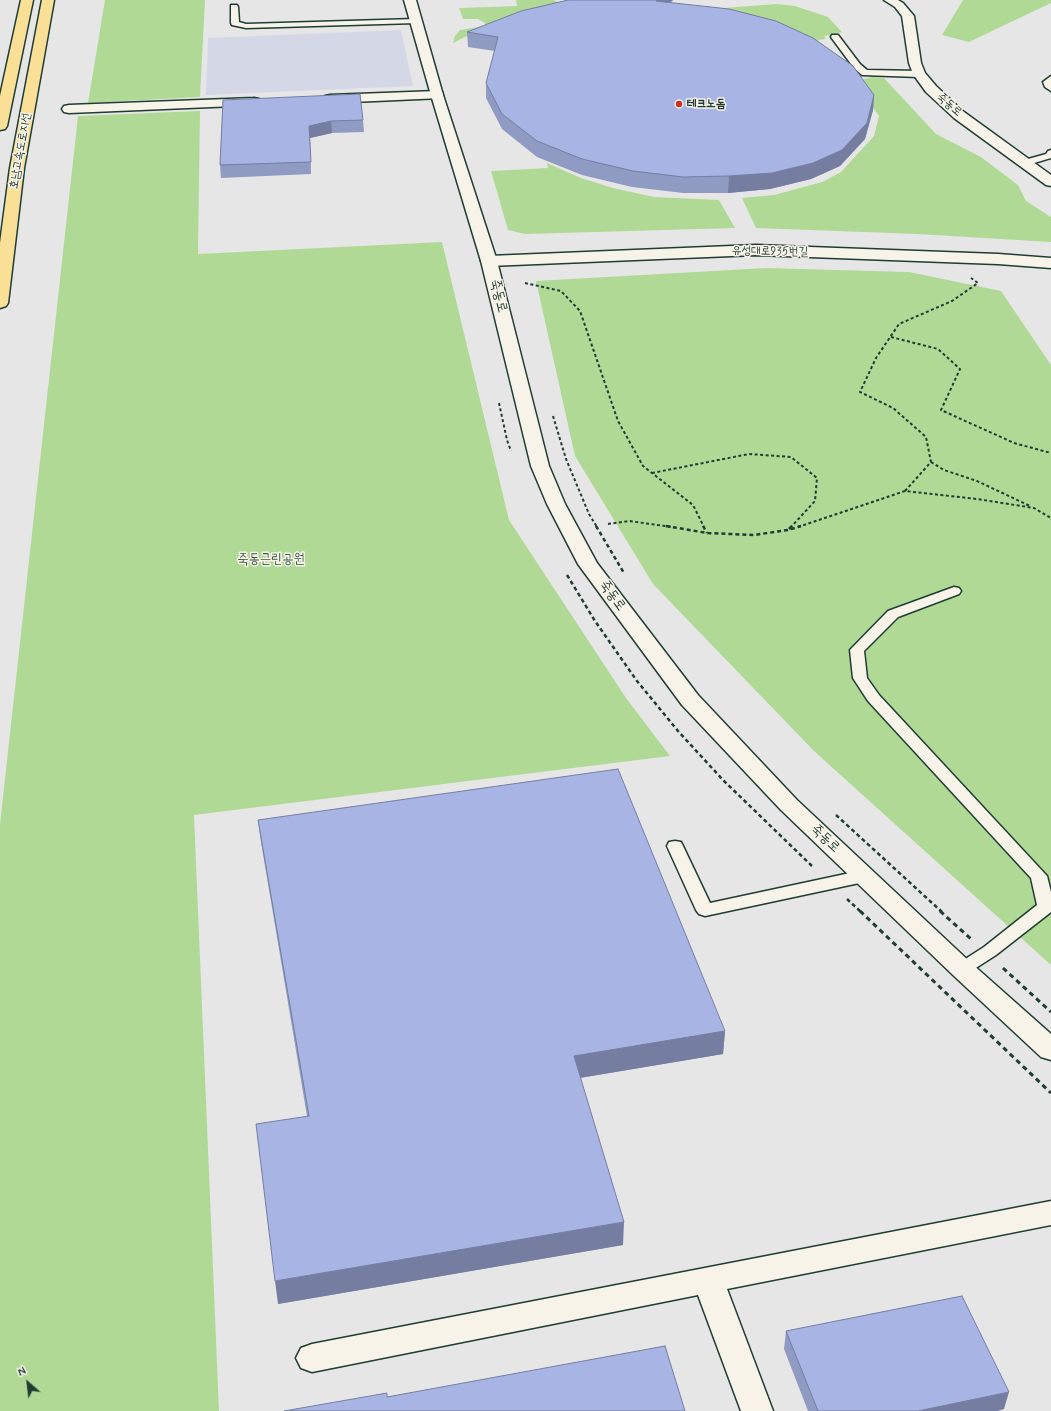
<!DOCTYPE html>
<html>
<head>
<meta charset="utf-8">
<style>
	body { margin:0 }
	#map { position:relative; width:1051px; height:1411px; overflow:hidden; background:#e7e6e7; font-family:Mynerve,sans-serif }
	canvas { display:block }
	.north { position:absolute; left:8px; top:1363px; width:40px; height:40px; -webkit-text-stroke:3px #f7f3e8; paint-order:stroke; rotate:332deg; font-size:11px; font-weight:700; line-height:16px; text-align:center; color:#1f3d34 }
	.north::after { content:''; display:block; margin:auto; width:14px; height:18px; background:#1f3d34; clip-path:polygon(50% 0,100% 100%,50% 72%,0 100%) }
</style>
</head>
<body>
<div id="map">
<canvas width="1051" height="1411"></canvas>
<div class="north">N</div>
</div>
<script>
const c = document.querySelector('canvas').getContext('2d');
c.lineJoin = 'round';
function fill(path, color) {
  c.fillStyle = color;
  c.fill(path, 'evenodd');
}
function shape(rows) {
  const path = new Path2D();
  for (const r of rows) {
    path.moveTo(r[0], r[1]);
    for (let i = 2; i < r.length; i += 2) path.lineTo(r[i], r[i + 1]);
  }
  return path;
}
function trace(path, color, width, dash) {
  c.strokeStyle = color;
  c.lineWidth = width;
  c.lineCap = dash ? 'butt' : 'round';
  c.setLineDash(dash || []);
  c.stroke(path);
}
function write(font, color, halo, rows, align = 'center') {
  c.font = font + ' Mynerve,"Poor Story",sans-serif';
  c.lineWidth = 3;
  c.setLineDash([]);
  c.textBaseline = 'middle';
  c.strokeStyle = halo;
  c.fillStyle = color;
  for (const [text, x, y, turn = 0] of rows) {
    c.save();
    c.translate(x, y);
    c.rotate((+turn || 0) * Math.PI / 180);
    c.textAlign = isNaN(turn) ? turn : align;
    if (halo) c.strokeText(text, 0, 0);
    c.fillText(text, 0, 0);
    c.restore();
  }
}
const built = shape([
	[401,30,413,86,206,95,208,38]
]);
const green = shape([
	[105,0,205,0,200,97,88,103],
	[516,0,553,0,561,3,469,35,453,43,455,36,460,30,485,26,485,23,478,19,463,19,459,8,517,6],
	[963,0,1051,0,1051,3,969,42,942,35],
	[776,4,795,6,828,17,842,32,834,35,824,36,826,39,818,40,819,43,694,7,724,8],
	[872,77,884,78,936,134,981,157,1018,185,1026,201,1051,217,1051,242,917,234,756,228,742,198,774,195,822,182,841,172,874,136,879,116,856,84,860,80],
	[200,111,198,254,442,242,509,520,626,698,670,756,194,815,219,1411,0,1411,0,824,78,116],
	[547,163,581,178,613,188,654,197,719,200,735,228,525,234,508,230,491,171,548,168],
	[766,268,909,272,1001,291,1051,365,1051,965,814,751,653,584,575,456,536,281]
]);
const pathFar2 = shape([
	[525,283,561,291,580,311,618,421,643,466,693,505,704,527],
	[891,337,938,349,960,369,941,410,1014,443,1051,453],
	[499,403,507,440,511,451],
	[553,416,566,459,589,514,597,527],
	[931,462,944,470,977,481,1030,506],
	[652,473,749,454,791,457,817,478,815,501,791,527],
	[905,491,931,462,926,437,893,408,860,392,876,358,899,324,952,301,978,283,971,278],
	[608,524,629,521,672,527],
	[798,527,905,491,977,499,1034,508,1051,518]
]);
const pathFar1 = shape([
	[596,526,624,573],
	[666,526,707,533,754,535,788,530,801,526],
	[703,526,707,533],
	[789,529,792,526],
	[567,575,595,621,637,681,678,731,723,780,813,867],
	[836,815,942,912],
	[847,899,861,912]
]);
const path = shape([
	[860,911,1051,1093],
	[940,911,971,939],
	[1003,968,1051,1012]
]);
const lane = shape([
	[231,5,237,5,238,7,239,22,246,24,416,19,420,21,416,23,246,28,232,25,231,23,231,5],
	[832,35,838,35,860,64,867,70,919,71,923,74,919,77,862,75,854,68,831,37,832,35],
	[1051,76,1051,91,1045,87,1043,82,1051,76],
	[1051,150,1051,158,1024,166,1019,163,1021,161,1046,154,1048,151,1051,150],
	[954,587,959,588,961,591,959,594,898,617,864,651,867,678,879,695,1047,876,1051,892,1051,912,996,955,968,973,962,975,956,973,953,969,956,965,984,947,1037,905,1031,878,868,701,853,678,850,650,888,611,954,587],
	[675,841,681,842,683,846,710,903,864,870,870,872,872,876,870,880,864,882,705,916,699,914,696,910,667,846,669,842,675,841]
]);
const street = shape([
	[884,0,898,0,903,3,914,16,921,63,925,73,936,86,964,112,1051,175,1051,186,1046,185,954,118,926,92,913,74,909,63,902,16,895,7,884,0],
	[437,91,442,92,443,95,442,98,330,103,325,102,324,99,325,96,330,95,437,91],
	[254,98,259,99,261,102,259,105,69,113,64,112,62,109,64,106,69,105,254,98],
	[756,245,998,254,1051,258,1051,268,998,264,756,255,489,266,484,264,481,261,484,258,489,256,756,245],
	[1051,1201,1051,1225,727,1289,773,1411,741,1411,698,1295,312,1372,301,1368,296,1358,301,1348,312,1344,1051,1201]
]);
const secondary = shape([
	[404,0,416,0,443,95,497,261,549,466,565,504,597,563,698,695,797,800,971,963,1051,1034,1051,1060,1041,1057,953,975,781,810,682,705,578,564,547,504,531,466,481,261,431,95,404,0]
]);
const highway = shape([
	[21,0,33,0,7,126,5,129,0,130,0,96,21,0],
	[42,0,54,0,24,168,8,303,6,306,0,308,0,243,10,168,42,0]
]);
const wall = shape([
	[567,0,673,0,670,3,874,95,873,110,865,139,840,166,811,179,770,189,728,193,683,193,632,187,582,175,537,157,502,129,486,98,486,83,495,51,468,47,467,32],
	[223,100,363,120,364,132,332,133,310,138,311,174,221,178,220,165],
	[258,820,725,1031,723,1054,580,1078,623,1245,278,1304,307,1116,261,842],
	[786,1331,1004,1409,997,1411,808,1411,784,1349]
]);
const shadedWall = shape([
	[657,0,673,0,655,15,656,1],
	[874,95,873,110,865,139,840,166,811,179,770,189,728,193,729,176],
	[331,121,332,133,310,138,311,174,309,126],
	[725,1031,723,1054,573,1079,574,1056],
	[624,1222,623,1245,278,1304,275,1281],
	[1009,1392,1004,1409,997,1411,918,1411]
]);
const building = shape([
	[568,0,657,0,656,1,729,9,776,21,813,38,853,66,874,95,867,123,842,150,813,163,772,173,729,176,683,177,633,171,582,159,537,141,502,114,486,83,498,37,467,32,521,11,568,0],
	[360,94,363,120,331,121,309,126,311,162,220,165,223,100,360,94],
	[618,769,725,1031,574,1056,624,1222,275,1281,256,1124,309,1116,258,820,618,769],
	[962,1296,1009,1392,918,1411,818,1411,786,1331,962,1296],
	[665,1346,685,1411,284,1411,387,1393,387,1397,665,1346]
]);
const markers = [
	[679,104,4,"#c8321e"]
];
const farPoinames = [
	["테크노돔",687,104]
];
const farStreetnames = [
	["죽동로",949,105,42],
	["호남고속도로지선",21,151,-80],
	["유성대로935번길",770,252,1]
];
const streetNames = [
	["죽동로",498,296,76],
	["죽동로",612,596,54],
	["죽동로",825,839,43]
];
const parkNames = [
	["죽동근린공원",271,560]
];
fill(built, '#d4d7e6');
fill(green, '#b1d996');
trace(lane, '#1f3d34', 3);
trace(street, '#1f3d34', 3);
trace(secondary, '#1f3d34', 3);
trace(highway, '#1f3d34', 3);
trace(pathFar2, '#1f3d34', 2, [3, 2.5]);
trace(pathFar1, '#1f3d34', 2.5, [4, 3]);
trace(path, '#1f3d34', 3, [5, 4]);
fill(lane, '#f7f3e8');
fill(street, '#f7f3e8');
fill(secondary, '#f7f3e8');
fill(highway, '#f9e096');
fill(wall, '#909bc4');
fill(shadedWall, '#757ea0');
fill(building, '#a7b4e4');
trace(building, '#757ea0', 1);
for (const [x, y, r, color] of markers) {
  const dot = new Path2D();
  dot.arc(x, y, r, 0, 2 * Math.PI);
  c.fillStyle = color;
  c.fill(dot);
  trace(dot, '#f7f3e8', 1.5);
}
write('bold 12px', '#1f3d34', '#f7f3e8', farPoinames, 'left');
write('12px', '#1f3d34', '#f7f3e8', farStreetnames);
write('14px', '#1f3d34', '#f7f3e8', streetNames);
write('14px', '#3c5c48', '#f7f3e8', parkNames);
</script>
</body>
</html>
